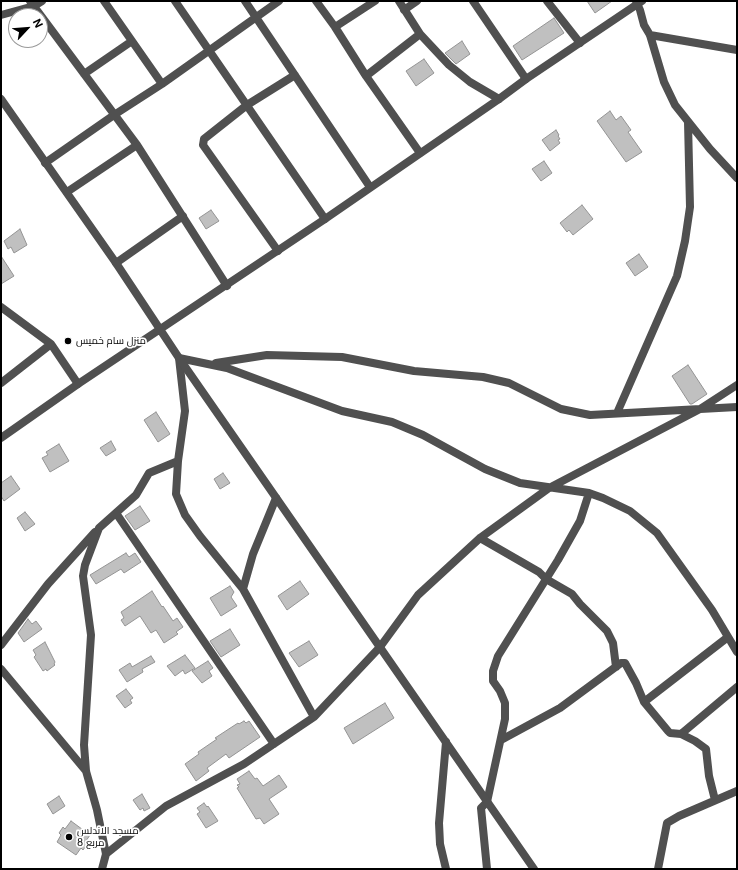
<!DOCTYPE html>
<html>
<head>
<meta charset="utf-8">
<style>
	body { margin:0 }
	#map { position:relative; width:738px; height:870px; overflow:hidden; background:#fff; font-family:Inter,sans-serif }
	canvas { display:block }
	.frame { position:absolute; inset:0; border:2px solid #000; pointer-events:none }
	.north { position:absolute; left:8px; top:8px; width:40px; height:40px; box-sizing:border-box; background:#fff; border:1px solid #999; border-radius:50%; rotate:64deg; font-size:11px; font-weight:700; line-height:16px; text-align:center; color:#000 }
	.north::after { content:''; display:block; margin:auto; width:14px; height:18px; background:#000; clip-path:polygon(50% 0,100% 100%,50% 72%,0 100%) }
</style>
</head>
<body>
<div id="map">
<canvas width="738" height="870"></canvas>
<div class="frame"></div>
<div class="north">N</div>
</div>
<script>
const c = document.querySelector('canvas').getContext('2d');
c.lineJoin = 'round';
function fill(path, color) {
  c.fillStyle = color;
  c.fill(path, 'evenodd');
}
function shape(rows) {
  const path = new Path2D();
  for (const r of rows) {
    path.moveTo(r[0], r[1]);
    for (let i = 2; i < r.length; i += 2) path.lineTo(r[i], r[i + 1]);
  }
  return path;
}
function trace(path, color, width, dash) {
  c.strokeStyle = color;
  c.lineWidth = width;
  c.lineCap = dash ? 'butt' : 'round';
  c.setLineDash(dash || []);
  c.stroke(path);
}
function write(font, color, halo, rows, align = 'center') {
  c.font = font + ' Inter,Cairo,sans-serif';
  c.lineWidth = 3.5;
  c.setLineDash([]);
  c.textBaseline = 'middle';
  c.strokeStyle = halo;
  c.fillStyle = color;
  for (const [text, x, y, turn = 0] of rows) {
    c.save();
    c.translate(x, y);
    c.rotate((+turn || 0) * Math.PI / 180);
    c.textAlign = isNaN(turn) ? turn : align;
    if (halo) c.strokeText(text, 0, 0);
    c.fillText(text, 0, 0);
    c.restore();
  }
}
const building = shape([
	[587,1,612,1,595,13,587,1],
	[554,18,564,33,522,60,513,46,554,18],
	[462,41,470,54,456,64,445,53,462,41],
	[424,59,434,73,416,86,406,71,424,59],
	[610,111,616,120,621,116,631,130,628,132,642,152,626,162,597,121,610,111],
	[556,130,559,135,558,136,560,139,558,140,560,143,550,151,542,140,556,130],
	[544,161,552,173,541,181,532,169,544,161],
	[582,205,593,219,573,235,569,230,567,232,560,223,582,205],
	[211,210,219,221,206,229,199,218,211,210],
	[20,229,27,245,14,253,11,247,8,249,4,241,20,229],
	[639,254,648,267,635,276,626,263,639,254],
	[1,256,14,276,1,284,1,256],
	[688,365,707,394,692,404,690,404,672,376,688,365],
	[156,412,170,434,158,442,144,420,156,412],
	[111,441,116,450,106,456,100,448,111,441],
	[59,444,69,461,50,472,42,458,48,455,46,452,59,444],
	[223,473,230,483,220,489,214,479,223,473],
	[11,476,20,489,4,501,1,496,1,483,11,476],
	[140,506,150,521,135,530,125,516,140,506],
	[25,512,35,524,25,531,17,518,25,512],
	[126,553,129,557,135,553,141,562,124,573,121,569,96,584,90,575,126,553],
	[300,581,309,594,287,610,278,596,300,581],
	[230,586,234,592,231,597,237,606,221,616,210,598,230,586],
	[152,591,162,607,163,606,173,621,177,618,183,627,176,632,178,634,164,643,156,630,151,633,140,616,125,626,121,620,124,618,121,612,152,591],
	[28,619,32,624,36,621,42,629,24,642,18,633,28,619],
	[230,629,240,645,221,657,210,641,230,629],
	[309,641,318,655,299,667,289,653,309,641],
	[45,642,55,662,54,664,55,665,47,671,46,669,43,671,34,657,36,655,33,650,45,642],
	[185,655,195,668,185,674,183,670,175,676,167,666,185,655],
	[151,656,155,662,142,669,143,672,127,682,119,670,130,663,132,667,151,656],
	[208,661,213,668,209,671,212,676,202,683,192,671,208,661],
	[126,689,133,698,130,700,132,703,125,708,116,696,126,689],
	[385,703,394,718,353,744,344,728,385,703],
	[244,721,246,723,249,721,260,737,229,758,226,754,207,768,209,771,196,781,185,764,199,754,198,752,217,739,215,738,238,723,239,724,244,721],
	[249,771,255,779,257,778,263,786,279,775,287,787,269,799,279,814,264,824,260,818,256,819,237,788,239,787,237,785,240,784,237,779,249,771],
	[142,794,150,808,144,811,143,808,140,810,133,800,142,794],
	[59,796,65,806,53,814,47,804,59,796],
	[204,803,207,807,208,806,218,821,206,828,197,814,200,812,197,808,204,803],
	[71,821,90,835,86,841,88,843,83,850,81,848,76,855,57,842,61,835,59,833,63,827,65,829,71,821]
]);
const minor = shape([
	[30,1,137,145,227,286],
	[104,1,162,84],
	[175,1,325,219],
	[245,1,370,187],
	[316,1,335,27,366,76,420,153],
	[399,1,420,34,449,65,470,82,499,99],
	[473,1,526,79],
	[547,1,580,43],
	[636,1,640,10,644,25,650,35,664,82,675,105,710,149,737,178],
	[404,10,417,1],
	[1,15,34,6,42,1],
	[335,27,375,1],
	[650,35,737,50],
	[84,74,132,41],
	[366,76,420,34],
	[45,163,114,115,162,84,279,1],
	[67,192,137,145],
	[278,251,203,145,204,139,247,105,295,75],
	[116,263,183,216],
	[1,307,51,344,78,384],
	[216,363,267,355,342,357,414,371,483,377,509,383,561,409,590,415,737,407],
	[1,383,51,344],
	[617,413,677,276,685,241,690,207,688,122],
	[178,461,176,494,185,515,200,536,243,589],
	[276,498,253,554,243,589,314,717],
	[116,513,274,744],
	[480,538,539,572,546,579,572,594,580,604,607,631,613,643,616,667],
	[1,645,48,584,95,532],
	[1,669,86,771],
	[644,702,728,637],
	[681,734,737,687],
	[501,740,560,708,621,663,625,663,636,683,644,702,668,731,670,733,681,734,695,741,706,749,709,776,715,800],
	[446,742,439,823,440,844,446,869],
	[106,854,166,806,244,764,314,717,380,647,418,595,480,538,549,488,700,409,737,385],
	[102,869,106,854,97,810,86,771,84,745,91,635,83,576,85,565,99,528,136,495,149,473,178,461,185,411,179,358,227,368,342,411,392,422,423,435,485,469,520,483,589,493,603,498,630,511,657,533,712,610,737,652],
	[487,869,481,808,487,802,505,719,505,703,500,691,493,681,493,671,498,656,558,560,580,521,589,493],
	[658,869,667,823,679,816,737,791]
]);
const tertiary = shape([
	[1,99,116,263,179,358,534,869],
	[1,438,78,384,325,219,499,99,526,79,642,1]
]);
const markers = [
	[68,341,4,"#000"],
	[69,837,4,"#000"]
];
const poiNames = [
	["منزل سام خميس",76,341],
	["مسجد الاندلس",77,831],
	["مربع 8",77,843]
];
fill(building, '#c0c0c0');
trace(building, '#949494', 1);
trace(minor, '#505050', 8);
trace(tertiary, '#505050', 8);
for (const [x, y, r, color] of markers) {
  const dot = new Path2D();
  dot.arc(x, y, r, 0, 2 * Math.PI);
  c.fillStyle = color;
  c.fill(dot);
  trace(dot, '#fff', 1.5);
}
write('10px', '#000', '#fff', poiNames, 'left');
</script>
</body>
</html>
